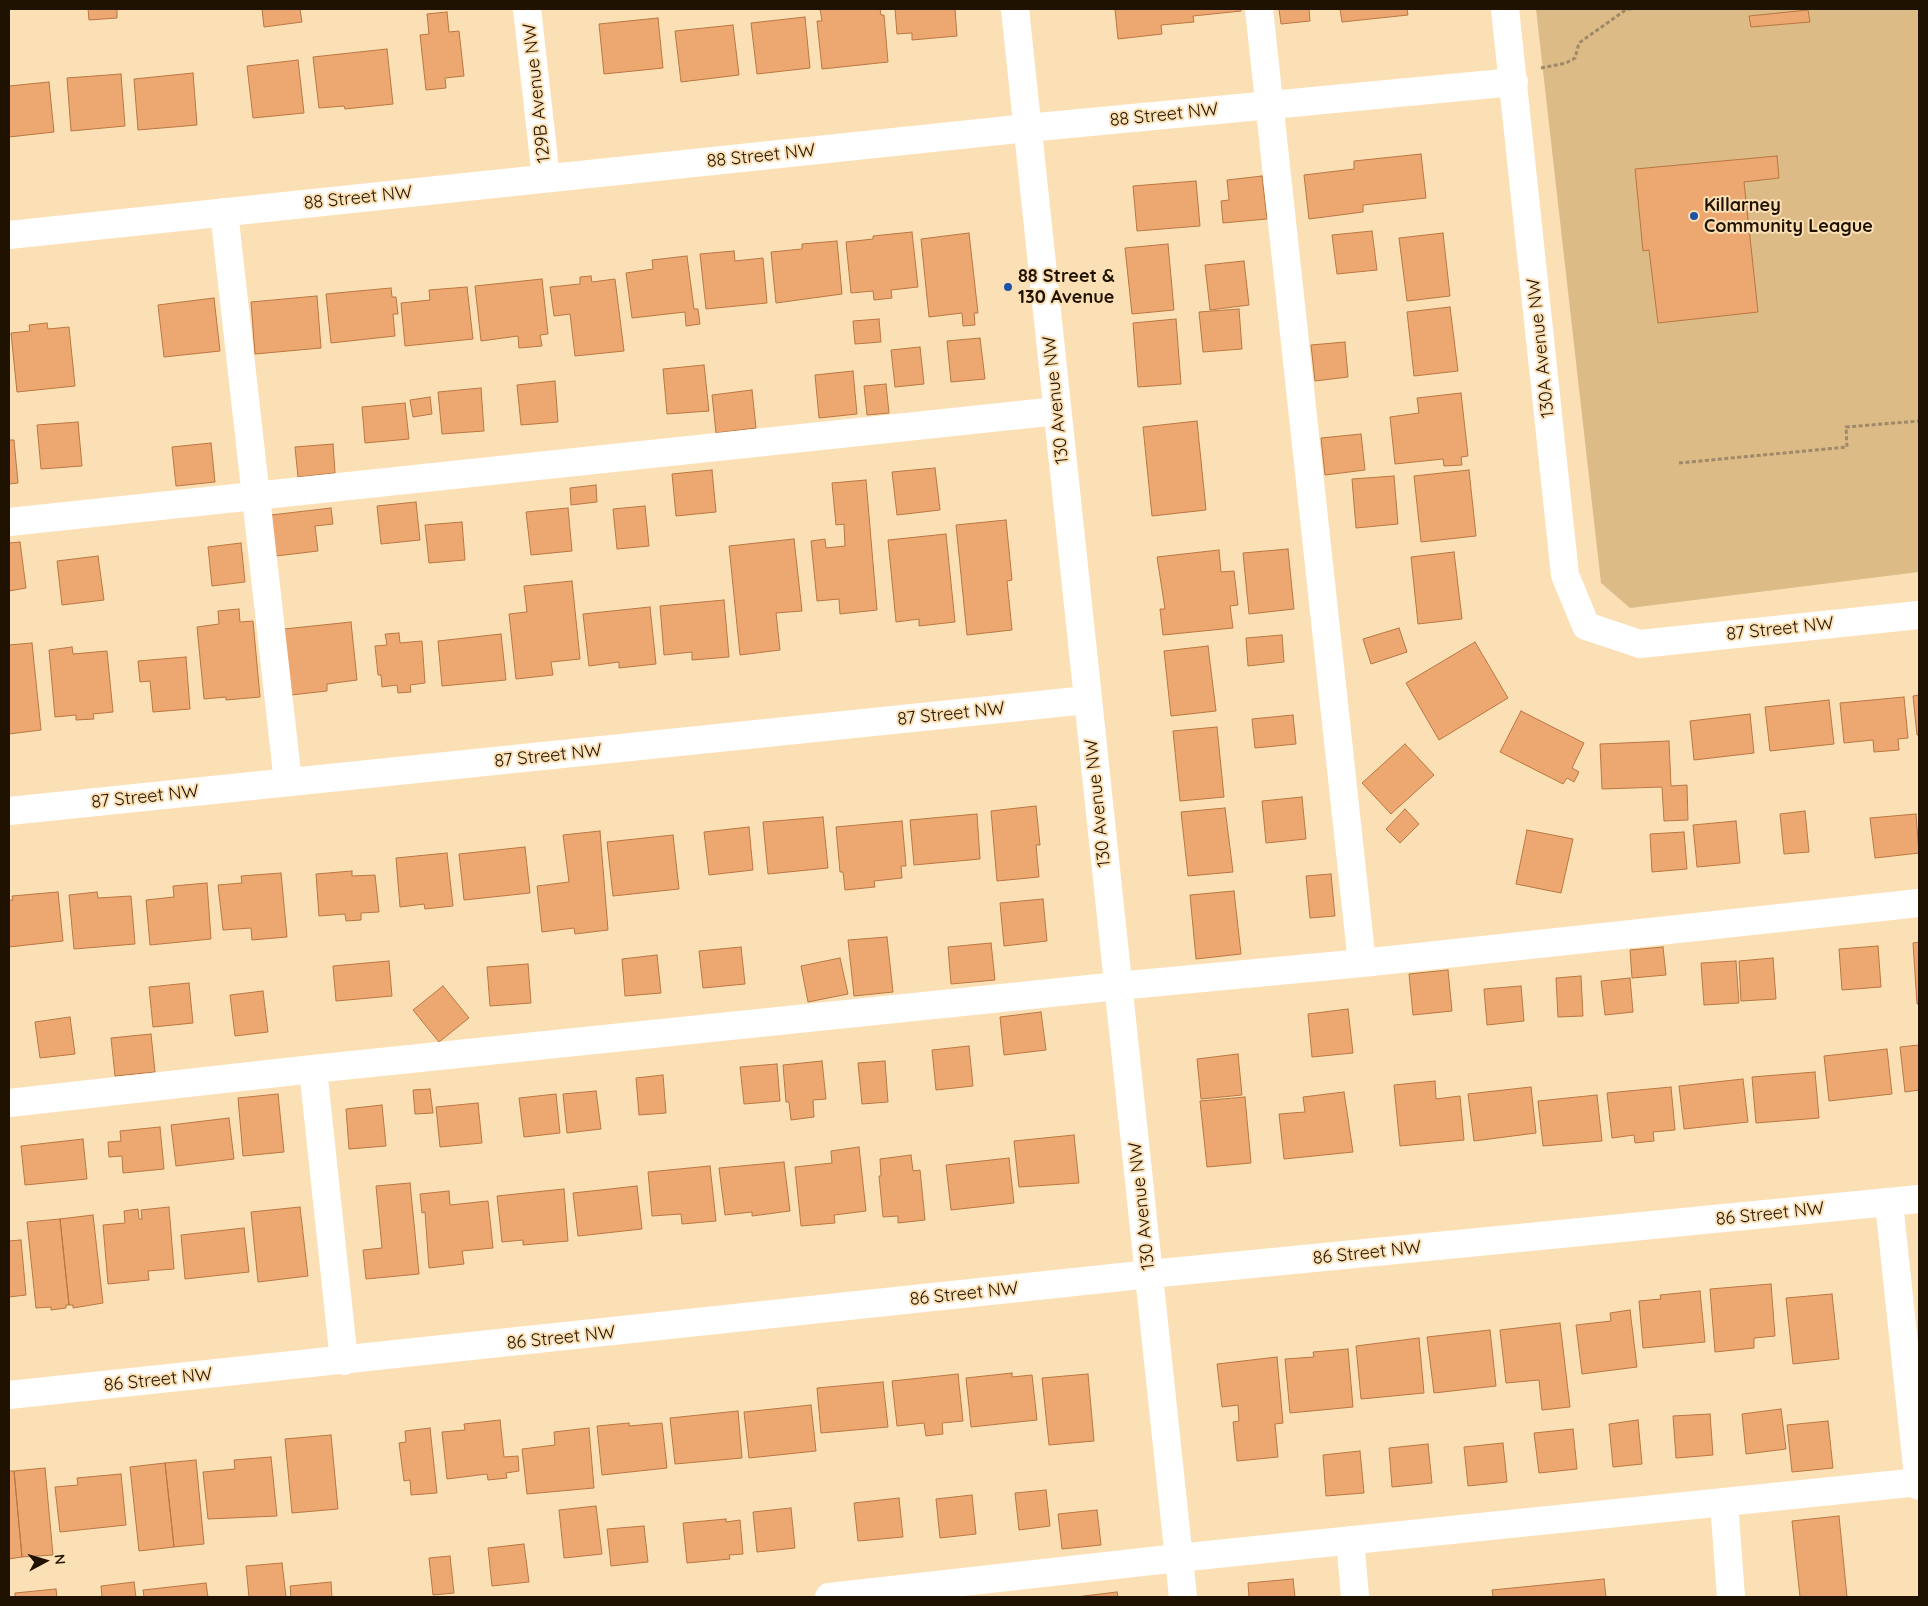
<!DOCTYPE html>
<html>
<head>
<meta charset="utf-8">
<style>
	body { margin:0 }
	#map { position:relative; width:1928px; height:1606px; overflow:hidden; background:#fce0b5; font-family:Quicksand,sans-serif }
	canvas { display:block }
	.frame { position:absolute; inset:0; border:10px solid #1f1200; pointer-events:none }
	.north { position:absolute; left:20px; top:1536px; width:50px; height:50px; -webkit-text-stroke:4px #fce0b5; paint-order:stroke; rotate:84deg; font-size:14px; font-weight:700; line-height:20px; text-align:center; color:#1f1200 }
	.north::after { content:''; display:block; margin:auto; width:18px; height:22px; background:#1f1200; clip-path:polygon(50% 0,100% 100%,50% 72%,0 100%) }
</style>
</head>
<body>
<div id="map">
<canvas width="1928" height="1606"></canvas>
<div class="frame"></div>
<div class="north">N</div>
</div>
<script>
const c = document.querySelector('canvas').getContext('2d');
c.lineJoin = 'round';
function fill(path, color) {
  c.fillStyle = color;
  c.fill(path, 'evenodd');
}
function shape(rows) {
  const path = new Path2D();
  for (const r of rows) {
    path.moveTo(r[0], r[1]);
    for (let i = 2; i < r.length; i += 2) path.lineTo(r[i], r[i + 1]);
  }
  return path;
}
function trace(path, color, width, dash) {
  c.strokeStyle = color;
  c.lineWidth = width;
  c.lineCap = dash ? 'butt' : 'round';
  c.setLineDash(dash || []);
  c.stroke(path);
}
function write(font, color, halo, rows, align = 'center') {
  c.font = font + ' Quicksand,sans-serif';
  c.lineWidth = 4;
  c.setLineDash([]);
  c.textBaseline = 'middle';
  c.strokeStyle = halo;
  c.fillStyle = color;
  for (const [text, x, y, turn = 0] of rows) {
    c.save();
    c.translate(x, y);
    c.rotate((+turn || 0) * Math.PI / 180);
    c.textAlign = isNaN(turn) ? turn : align;
    if (halo) c.strokeText(text, 0, 0);
    c.fillText(text, 0, 0);
    c.restore();
  }
}
const green = shape([
	[1536,9,1919,9,1919,572,1630,608,1601,583]
]);
const building = shape([
	[88,9,117,9,117,18,89,20,88,9],
	[262,9,300,9,302,22,264,27,262,9],
	[820,9,880,9,881,15,884,15,888,62,822,69,817,21,822,21,820,9],
	[895,9,955,9,957,36,912,40,912,33,897,34,895,9],
	[1115,9,1241,9,1241,11,1193,16,1194,22,1161,25,1162,34,1118,39,1115,9],
	[1279,9,1309,9,1310,21,1281,24,1279,9],
	[1340,9,1407,9,1408,15,1342,22,1340,9],
	[1808,10,1810,22,1751,27,1749,16,1808,10],
	[447,12,449,32,459,31,464,76,445,78,446,88,426,90,420,35,429,34,427,14,447,12],
	[805,17,810,68,757,74,751,23,805,17],
	[658,18,663,68,604,74,599,24,658,18],
	[733,25,739,75,681,82,675,31,733,25],
	[387,49,393,104,345,109,344,106,319,108,313,57,387,49],
	[298,60,304,113,253,118,247,66,298,60],
	[193,73,197,125,138,130,134,79,193,73],
	[121,74,125,126,71,131,67,78,121,74],
	[49,82,54,132,9,137,9,86,49,82],
	[1421,154,1426,198,1363,205,1363,212,1309,219,1304,175,1354,169,1354,161,1421,154],
	[1777,156,1779,178,1744,182,1758,312,1658,323,1649,250,1643,251,1635,169,1777,156],
	[1262,176,1267,219,1223,223,1221,201,1229,200,1227,180,1262,176],
	[1196,181,1200,226,1137,231,1133,186,1196,181],
	[1372,231,1377,270,1337,274,1332,235,1372,231],
	[912,232,918,287,891,290,892,298,874,300,873,291,851,293,846,242,873,239,873,236,912,232],
	[969,233,978,313,974,313,975,325,963,326,962,313,929,317,921,239,969,233],
	[1443,233,1450,296,1407,301,1399,238,1443,233],
	[837,241,842,294,776,303,771,252,802,249,802,244,837,241],
	[1168,244,1174,310,1132,314,1125,248,1168,244],
	[734,251,735,261,763,258,767,303,706,309,700,254,734,251],
	[687,256,694,309,698,309,700,324,686,326,685,312,632,318,626,273,653,269,652,260,687,256],
	[1244,261,1249,305,1210,310,1205,265,1244,261],
	[591,276,592,282,615,279,624,351,575,356,570,314,554,316,550,287,580,284,580,277,591,276],
	[542,279,548,334,540,335,542,346,519,348,518,336,481,341,475,286,542,279],
	[467,287,473,339,405,346,401,303,430,300,429,290,467,287],
	[391,288,392,297,396,297,398,314,393,314,395,336,331,343,326,294,391,288],
	[317,296,321,348,255,354,251,302,317,296],
	[214,298,220,351,164,357,158,305,214,298],
	[1450,307,1458,371,1414,376,1407,312,1450,307],
	[1239,309,1242,349,1203,352,1199,312,1239,309],
	[879,319,881,342,855,344,853,321,879,319],
	[1176,319,1181,384,1138,387,1133,323,1176,319],
	[47,323,48,329,69,327,75,386,17,392,11,333,30,331,29,325,47,323],
	[980,338,985,379,951,382,947,341,980,338],
	[1345,342,1348,377,1315,381,1311,345,1345,342],
	[920,347,924,384,895,387,891,350,920,347],
	[704,365,709,411,667,414,663,369,704,365],
	[853,371,857,414,819,418,815,375,853,371],
	[555,381,558,422,521,425,517,385,555,381],
	[886,384,889,413,867,415,864,386,886,384],
	[481,388,484,431,442,434,438,392,481,388],
	[752,390,756,428,716,433,712,395,752,390],
	[1461,393,1468,456,1461,457,1462,465,1444,466,1443,459,1395,464,1390,417,1419,413,1417,398,1461,393],
	[430,397,432,414,413,417,410,400,430,397],
	[405,403,409,439,365,443,362,407,405,403],
	[1197,421,1206,510,1152,516,1143,427,1197,421],
	[78,422,82,466,41,469,37,425,78,422],
	[1361,434,1365,470,1325,475,1321,438,1361,434],
	[9,440,14,440,18,483,9,484,9,440],
	[211,443,215,482,176,486,172,447,211,443],
	[333,444,335,473,298,477,295,447,333,444],
	[935,468,940,510,897,515,892,472,935,468],
	[712,470,716,512,676,516,672,474,712,470],
	[1469,470,1476,536,1421,542,1414,476,1469,470],
	[1394,476,1398,524,1356,528,1352,479,1394,476],
	[866,480,877,610,840,614,839,599,817,601,811,541,825,539,826,548,845,546,844,524,836,525,832,483,866,480],
	[596,485,597,502,571,505,570,488,596,485],
	[416,502,420,540,381,544,377,506,416,502],
	[645,506,649,546,617,549,613,509,645,506],
	[331,508,333,524,315,526,318,551,276,556,271,515,331,508],
	[568,508,572,551,531,555,526,512,568,508],
	[1006,520,1012,580,1007,581,1012,630,967,635,956,525,1006,520],
	[462,522,465,560,429,563,425,525,462,522],
	[946,534,955,622,919,626,919,619,896,622,888,540,946,534],
	[794,539,802,611,776,613,780,650,740,655,729,546,794,539],
	[20,542,26,588,9,591,9,543,20,542],
	[241,543,245,582,212,586,208,547,241,543],
	[1288,549,1294,609,1249,614,1243,553,1288,549],
	[1219,550,1221,572,1234,571,1238,605,1230,606,1233,628,1163,635,1160,609,1165,609,1157,557,1219,550],
	[1454,552,1462,619,1418,624,1411,557,1454,552],
	[98,556,104,600,62,605,57,561,98,556],
	[572,581,580,659,551,662,553,675,516,679,509,614,527,612,524,586,572,581],
	[724,600,729,657,692,660,692,652,664,655,660,606,724,600],
	[650,607,656,664,619,668,619,662,589,666,583,614,650,607],
	[239,609,240,622,253,621,260,697,226,700,226,697,204,699,197,627,219,624,218,611,239,609],
	[351,622,357,680,327,684,327,691,291,695,284,629,351,622],
	[1399,628,1407,652,1371,664,1363,639,1399,628],
	[399,633,400,643,422,641,425,683,410,685,411,692,398,693,397,685,382,687,381,675,378,675,375,646,387,645,385,634,399,633],
	[501,634,506,680,442,686,438,641,501,634],
	[1282,635,1284,662,1248,666,1246,638,1282,635],
	[1475,642,1508,698,1439,740,1406,683,1475,642],
	[32,643,41,730,9,734,9,645,32,643],
	[1208,646,1216,711,1171,716,1164,651,1208,646],
	[72,647,73,654,107,651,113,712,93,714,94,719,76,720,76,715,55,717,49,650,72,647],
	[186,657,190,709,153,712,150,681,140,682,138,661,186,657],
	[1919,695,1919,735,1917,735,1913,696,1919,695],
	[1904,697,1908,738,1898,739,1899,750,1874,752,1873,740,1844,743,1840,703,1904,697],
	[1829,700,1834,744,1770,751,1765,707,1829,700],
	[1521,711,1584,743,1572,768,1579,772,1574,782,1567,778,1563,784,1500,752,1521,711],
	[1750,714,1754,753,1694,760,1690,721,1750,714],
	[1293,715,1296,744,1255,748,1252,719,1293,715],
	[1217,727,1224,797,1180,801,1173,731,1217,727],
	[1669,741,1671,786,1687,785,1688,820,1664,821,1662,787,1602,789,1600,744,1669,741],
	[1405,744,1434,775,1391,814,1362,783,1405,744],
	[1302,797,1306,839,1266,843,1262,801,1302,797],
	[1036,806,1040,845,1036,845,1039,877,997,881,991,811,1036,806],
	[1225,808,1233,872,1188,876,1181,812,1225,808],
	[1405,809,1419,824,1400,843,1386,829,1405,809],
	[1805,811,1809,852,1784,854,1780,814,1805,811],
	[977,814,980,859,914,865,910,820,977,814],
	[1916,814,1919,853,1875,858,1870,818,1916,814],
	[823,817,828,868,768,874,763,822,823,817],
	[902,821,906,866,901,866,902,878,874,881,875,887,845,890,843,872,840,872,836,827,902,821],
	[1736,821,1740,863,1697,867,1693,825,1736,821],
	[749,827,753,870,709,875,704,832,749,827],
	[1527,830,1573,839,1561,893,1516,884,1527,830],
	[600,831,608,930,575,934,574,928,542,932,537,886,569,882,563,835,600,831],
	[1684,832,1687,869,1652,872,1650,834,1684,832],
	[673,835,679,889,613,896,607,842,673,835],
	[525,847,530,893,464,900,459,854,525,847],
	[447,853,453,906,425,909,424,904,400,907,396,858,447,853],
	[352,871,352,876,375,875,379,912,361,913,361,920,346,921,345,914,319,916,316,874,352,871],
	[281,873,287,937,252,940,251,928,223,930,218,885,242,883,241,876,281,873],
	[1331,874,1335,916,1310,918,1306,876,1331,874],
	[207,883,211,939,150,945,146,900,174,897,173,886,207,883],
	[1234,891,1241,954,1196,959,1190,895,1234,891],
	[58,892,63,941,9,947,9,900,13,900,12,896,58,892],
	[97,892,98,898,131,896,135,944,74,949,69,895,97,892],
	[1043,899,1047,941,1004,946,1000,903,1043,899],
	[887,937,893,992,854,996,848,940,887,937],
	[1919,942,1919,1004,1917,1004,1913,943,1919,942],
	[991,943,995,980,951,984,948,947,991,943],
	[1878,946,1881,987,1842,990,1839,949,1878,946],
	[741,947,745,984,703,988,699,951,741,947],
	[1663,947,1666,975,1632,978,1630,950,1663,947],
	[657,955,661,993,625,996,622,959,657,955],
	[840,958,848,994,808,1002,801,966,840,958],
	[1773,958,1776,999,1741,1001,1739,961,1773,958],
	[389,961,392,996,336,1001,333,966,389,961],
	[1736,961,1739,1003,1704,1005,1701,963,1736,961],
	[528,964,531,1003,490,1006,487,967,528,964],
	[1448,970,1452,1011,1413,1015,1409,974,1448,970],
	[1581,976,1583,1016,1558,1017,1556,978,1581,976],
	[1630,978,1633,1012,1605,1015,1601,981,1630,978],
	[189,983,193,1023,153,1027,149,987,189,983],
	[443,986,469,1018,439,1042,413,1010,443,986],
	[1521,986,1524,1021,1487,1025,1484,989,1521,986],
	[263,991,268,1032,235,1036,230,995,263,991],
	[1348,1009,1353,1053,1312,1057,1308,1014,1348,1009],
	[1041,1012,1046,1050,1004,1055,1000,1017,1041,1012],
	[70,1017,75,1054,40,1058,35,1022,70,1017],
	[151,1034,155,1072,115,1076,111,1038,151,1034],
	[1919,1045,1919,1090,1905,1092,1900,1047,1919,1045],
	[969,1046,973,1086,936,1090,932,1050,969,1046],
	[1887,1049,1892,1094,1829,1101,1824,1056,1887,1049],
	[1238,1054,1242,1095,1201,1099,1197,1059,1238,1054],
	[822,1061,826,1099,813,1100,814,1117,791,1120,789,1102,786,1102,783,1065,822,1061],
	[885,1061,888,1102,862,1104,858,1063,885,1061],
	[777,1064,780,1101,744,1104,740,1067,777,1064],
	[1815,1072,1819,1118,1756,1123,1752,1077,1815,1072],
	[663,1075,666,1113,639,1115,636,1078,663,1075],
	[1743,1079,1748,1122,1684,1129,1679,1086,1743,1079],
	[1435,1081,1436,1099,1460,1096,1464,1140,1400,1146,1394,1085,1435,1081],
	[1531,1087,1536,1133,1474,1141,1468,1094,1531,1087],
	[1671,1087,1675,1130,1653,1132,1654,1141,1635,1143,1634,1135,1612,1138,1607,1093,1671,1087],
	[430,1089,433,1113,415,1114,413,1090,430,1089],
	[596,1091,601,1129,567,1133,563,1094,596,1091],
	[1344,1092,1353,1152,1284,1159,1279,1114,1305,1112,1303,1097,1344,1092],
	[278,1094,284,1152,243,1156,238,1098,278,1094],
	[556,1094,560,1133,524,1137,519,1098,556,1094],
	[1597,1095,1602,1141,1543,1146,1538,1101,1597,1095],
	[1245,1097,1251,1163,1207,1167,1200,1101,1245,1097],
	[478,1103,482,1143,440,1147,436,1107,478,1103],
	[382,1105,386,1146,349,1149,346,1109,382,1105],
	[229,1118,234,1159,176,1166,171,1125,229,1118],
	[160,1127,164,1169,123,1173,122,1156,109,1157,108,1142,121,1141,120,1131,160,1127],
	[1074,1135,1079,1183,1019,1187,1014,1141,1074,1135],
	[83,1139,87,1179,25,1185,21,1146,83,1139],
	[859,1147,866,1211,834,1215,835,1223,801,1226,795,1167,832,1163,831,1151,859,1147],
	[911,1155,913,1171,920,1170,925,1220,898,1223,898,1216,883,1217,879,1176,881,1176,880,1159,911,1155],
	[1009,1158,1014,1203,951,1210,946,1165,1009,1158],
	[784,1162,790,1211,752,1216,752,1212,725,1215,719,1168,784,1162],
	[710,1166,716,1221,682,1224,681,1214,652,1216,648,1172,710,1166],
	[410,1183,419,1274,366,1279,363,1250,382,1248,376,1186,410,1183],
	[637,1186,642,1229,578,1236,573,1193,637,1186],
	[564,1189,568,1241,523,1245,523,1240,502,1242,497,1196,564,1189],
	[449,1191,450,1205,488,1201,493,1248,462,1251,464,1264,429,1268,425,1212,422,1213,420,1194,449,1191],
	[169,1207,174,1269,148,1271,149,1280,108,1284,103,1225,125,1223,124,1211,138,1209,139,1219,142,1219,141,1210,169,1207],
	[300,1207,308,1276,258,1282,251,1212,300,1207],
	[93,1215,103,1303,73,1308,73,1305,69,1305,60,1219,93,1215],
	[60,1219,69,1305,66,1305,66,1308,51,1310,51,1307,36,1308,27,1222,60,1219],
	[244,1228,249,1272,185,1279,181,1235,244,1228],
	[21,1240,26,1295,9,1297,9,1241,21,1240],
	[1771,1284,1775,1336,1754,1338,1754,1348,1715,1352,1710,1289,1771,1284],
	[1700,1291,1705,1342,1643,1348,1639,1301,1661,1299,1660,1295,1700,1291],
	[1832,1294,1839,1359,1793,1364,1786,1298,1832,1294],
	[1630,1310,1637,1367,1582,1374,1576,1325,1611,1321,1610,1313,1630,1310],
	[1560,1323,1570,1407,1542,1410,1539,1380,1506,1383,1500,1330,1560,1323],
	[1490,1330,1496,1386,1434,1393,1427,1337,1490,1330],
	[1419,1338,1424,1393,1361,1399,1356,1346,1419,1338],
	[1348,1349,1353,1407,1290,1413,1285,1359,1314,1357,1313,1352,1348,1349],
	[1277,1357,1283,1423,1275,1424,1278,1457,1237,1461,1233,1422,1239,1421,1238,1405,1222,1407,1217,1364,1277,1357],
	[1012,1373,1012,1377,1032,1375,1037,1420,971,1427,966,1378,1012,1373],
	[958,1374,963,1421,942,1423,943,1434,926,1436,924,1423,897,1426,892,1381,958,1374],
	[1088,1374,1094,1441,1049,1445,1042,1378,1088,1374],
	[883,1382,888,1427,821,1433,817,1388,883,1382],
	[811,1405,816,1451,749,1458,744,1412,811,1405],
	[1781,1409,1786,1449,1746,1454,1742,1414,1781,1409],
	[738,1411,742,1458,675,1464,670,1418,738,1411],
	[1710,1414,1713,1455,1676,1458,1673,1416,1710,1414],
	[500,1420,504,1457,518,1456,519,1471,506,1473,507,1478,488,1480,487,1474,447,1479,442,1432,465,1430,464,1424,500,1420],
	[1638,1420,1642,1464,1613,1467,1609,1424,1638,1420],
	[1828,1421,1833,1468,1792,1472,1787,1425,1828,1421],
	[629,1423,629,1426,662,1423,667,1468,602,1475,597,1426,629,1423],
	[430,1428,437,1493,411,1495,410,1480,404,1481,399,1443,406,1442,405,1431,430,1428],
	[589,1428,594,1488,527,1494,522,1449,555,1445,554,1432,589,1428],
	[1573,1429,1577,1469,1539,1473,1534,1433,1573,1429],
	[331,1435,338,1509,292,1513,285,1439,331,1435],
	[1503,1443,1507,1482,1468,1486,1464,1447,1503,1443],
	[1428,1444,1432,1483,1392,1487,1389,1448,1428,1444],
	[1360,1451,1364,1493,1326,1496,1323,1455,1360,1451],
	[271,1457,277,1516,208,1519,203,1472,235,1469,234,1460,271,1457],
	[196,1460,204,1544,174,1547,165,1463,196,1460],
	[165,1463,174,1547,139,1551,130,1467,165,1463],
	[45,1468,53,1555,22,1557,14,1471,45,1468],
	[9,1471,14,1471,22,1557,9,1559,9,1471],
	[121,1474,126,1525,60,1532,55,1487,78,1485,77,1478,121,1474],
	[1046,1490,1050,1526,1019,1530,1015,1493,1046,1490],
	[972,1495,976,1534,940,1538,936,1499,972,1495],
	[899,1498,903,1537,858,1541,854,1503,899,1498],
	[596,1506,602,1554,564,1558,559,1510,596,1506],
	[791,1508,795,1548,757,1552,753,1512,791,1508],
	[1097,1510,1101,1545,1062,1549,1058,1514,1097,1510],
	[1839,1516,1847,1597,1800,1597,1792,1521,1839,1516],
	[726,1519,726,1522,740,1520,743,1554,729,1555,730,1559,687,1563,683,1523,726,1519],
	[644,1526,648,1562,611,1566,607,1529,644,1526],
	[524,1544,529,1582,492,1586,488,1548,524,1544],
	[450,1556,454,1593,433,1595,429,1558,450,1556],
	[282,1563,286,1597,249,1597,246,1566,282,1563],
	[1293,1579,1295,1597,1249,1597,1248,1583,1293,1579],
	[1604,1579,1606,1597,1493,1597,1492,1590,1604,1579],
	[134,1582,136,1597,102,1597,101,1586,134,1582],
	[331,1582,332,1597,291,1597,290,1586,331,1582],
	[206,1583,208,1597,144,1597,143,1590,206,1583],
	[56,1589,57,1597,15,1597,15,1593,56,1589],
	[1117,1592,1118,1597,1076,1597,1117,1592]
]);
const path = shape([
	[1541,68,1566,63,1575,58,1579,43,1627,9,1633,9],
	[1679,463,1847,447,1846,427,1919,421]
]);
const minor = shape([
	[527,9,546,178],
	[1015,9,1183,1597],
	[1259,9,1362,963],
	[1505,9,1565,575,1586,626,1640,644,1919,615],
	[224,212,288,782],
	[9,235,1027,128,1514,82],
	[9,522,1057,411],
	[9,811,1087,700],
	[313,1069,344,1361],
	[9,1103,313,1069,1118,986,1362,963,1919,903],
	[1889,1203,1919,1486],
	[9,1395,1150,1274,1919,1199],
	[1724,1503,1731,1597],
	[1350,1540,1355,1597],
	[829,1597,1178,1558,1919,1482]
]);
const markers = [
	[1694,216,5,"#1a54a5"],
	[1008,287,5,"#1a54a5"]
];
const streetNames = [
	["129B Avenue NW",537,93,-96],
	["88 Street NW",1164,115,-6],
	["88 Street NW",761,156,-6],
	["88 Street NW",358,198,-6],
	["130A Avenue NW",1541,348,-96],
	["130 Avenue NW",1056,400,-96],
	["87 Street NW",1780,629,-6],
	["87 Street NW",951,714,-6],
	["87 Street NW",548,756,-6],
	["87 Street NW",145,797,-6],
	["130 Avenue NW",1098,803,-96],
	["130 Avenue NW",1142,1206,-96],
	["86 Street NW",1770,1214,-6],
	["86 Street NW",1367,1253,-6],
	["86 Street NW",964,1294,-6],
	["86 Street NW",561,1338,-6],
	["86 Street NW",158,1380,-6]
];
const poiNames = [
	["Killarney",1704,206],
	["Community League",1704,227],
	["88 Street &",1018,277],
	["130 Avenue",1018,298]
];
fill(green, '#dcbb86');
fill(building, '#eda872');
trace(building, '#b87742', 1);
trace(path, '#9f8968', 3, [4, 2.5]);
trace(minor, '#fff', 28);
for (const [x, y, r, color] of markers) {
  const dot = new Path2D();
  dot.arc(x, y, r, 0, 2 * Math.PI);
  c.fillStyle = color;
  c.fill(dot);
  trace(dot, '#fce0b5', 2);
}
write('18px', '#1f1200', '#fce0b5', streetNames);
write('bold 18px', '#1f1200', '#fce0b5', poiNames, 'left');
</script>
</body>
</html>
